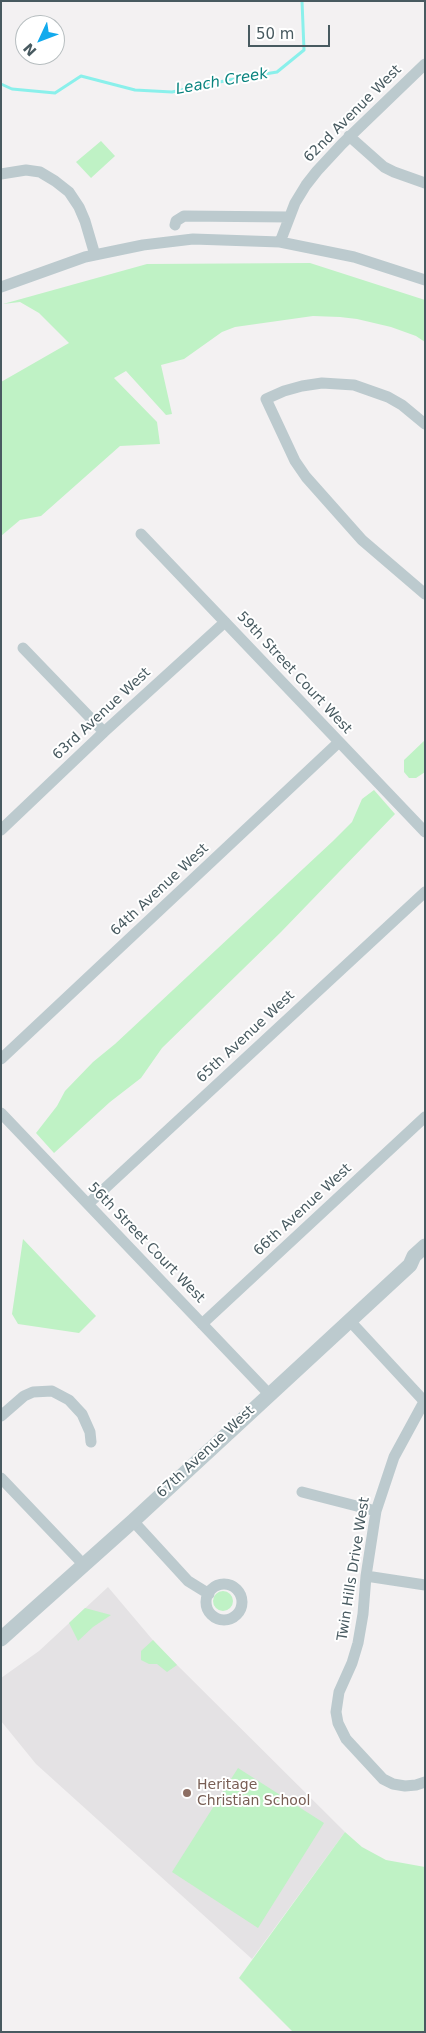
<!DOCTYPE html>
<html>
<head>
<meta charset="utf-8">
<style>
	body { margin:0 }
	#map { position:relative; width:426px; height:2033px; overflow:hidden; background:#f3f1f2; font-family:"DejaVu Sans",sans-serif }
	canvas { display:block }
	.frame { position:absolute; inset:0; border:2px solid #485a60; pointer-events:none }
	.north { position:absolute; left:15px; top:15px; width:50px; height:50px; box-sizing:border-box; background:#fff; border:1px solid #b6bdbf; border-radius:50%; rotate:227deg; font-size:14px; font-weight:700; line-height:20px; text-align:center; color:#485a60 }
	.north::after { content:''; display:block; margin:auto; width:18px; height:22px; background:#12aaed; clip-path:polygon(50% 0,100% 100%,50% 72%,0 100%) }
	.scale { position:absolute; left:248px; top:25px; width:82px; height:22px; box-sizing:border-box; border:2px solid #485a60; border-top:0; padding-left:6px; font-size:15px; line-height:18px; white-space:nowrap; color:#485a60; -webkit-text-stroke:4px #fff; paint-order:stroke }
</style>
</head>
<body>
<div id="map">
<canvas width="426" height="2033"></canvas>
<div class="frame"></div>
<div class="north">N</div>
<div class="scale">50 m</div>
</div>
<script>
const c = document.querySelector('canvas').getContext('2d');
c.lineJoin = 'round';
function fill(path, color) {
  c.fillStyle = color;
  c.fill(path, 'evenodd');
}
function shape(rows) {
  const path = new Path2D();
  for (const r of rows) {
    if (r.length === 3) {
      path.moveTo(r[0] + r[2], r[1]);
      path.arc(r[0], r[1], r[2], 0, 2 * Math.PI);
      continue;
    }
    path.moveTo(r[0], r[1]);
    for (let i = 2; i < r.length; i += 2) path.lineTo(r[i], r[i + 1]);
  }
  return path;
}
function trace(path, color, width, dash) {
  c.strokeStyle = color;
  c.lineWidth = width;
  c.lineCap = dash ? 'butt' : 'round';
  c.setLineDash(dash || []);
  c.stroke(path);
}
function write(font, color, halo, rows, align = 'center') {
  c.font = font + ' "DejaVu Sans",sans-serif';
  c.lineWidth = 4;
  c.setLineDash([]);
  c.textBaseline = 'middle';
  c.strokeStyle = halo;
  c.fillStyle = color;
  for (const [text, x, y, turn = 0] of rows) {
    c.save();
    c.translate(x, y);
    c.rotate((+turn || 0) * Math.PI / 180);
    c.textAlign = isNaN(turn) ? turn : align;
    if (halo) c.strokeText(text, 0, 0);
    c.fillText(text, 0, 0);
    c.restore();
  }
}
const education = shape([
	[108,1587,157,1645,345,1832,252,1959,36,1764,1,1721,1,1678,39,1651]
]);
const green = shape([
	[101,141,115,156,91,178,76,162],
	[310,263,425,300,425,342,416,336,391,327,357,319,340,317,313,316,235,327,222,332,184,359,161,365,172,414,166,415,126,371,114,378,157,422,160,444,120,446,41,516,20,520,1,536,1,382,69,343,39,313,20,302,3,304,147,264],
	[425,740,425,772,416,778,409,778,404,772,404,760],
	[374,790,395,814,281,932,162,1048,141,1078,110,1102,54,1153,36,1133,57,1106,65,1091,93,1062,115,1044,333,841,352,822,362,799],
	[23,1239,96,1316,79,1333,18,1324,12,1314],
	[223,1601,10],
	[85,1608,111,1615,93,1627,78,1641,69,1623],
	[153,1640,177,1665,167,1672,157,1664,149,1664,141,1660,141,1651],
	[238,1768,324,1823,258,1928,172,1872],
	[345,1832,362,1847,386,1860,425,1867,425,2032,293,2032,239,1978]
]);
const stream = shape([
	[1,84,12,89,55,93,81,76,135,90,172,92,229,80,277,72,304,50,302,1]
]);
const minor = shape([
	[349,136,384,167,394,172,425,183],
	[1,174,26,170,40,172,55,181,69,192,79,207,85,221,95,255],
	[175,225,176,221,184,216,289,217],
	[280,242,295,203,306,185,317,171,342,144,425,64],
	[1,287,85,257,143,245,193,239,280,242,354,257,425,280],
	[425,424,402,405,388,397,354,385,322,383,302,386,284,391,266,399,295,461,306,477,362,540,425,594],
	[141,534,425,832],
	[23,648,104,732],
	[1,830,104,732,225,622],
	[1,1059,339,742],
	[1,1113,269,1394],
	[88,1204,425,892],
	[349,1320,424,1401],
	[202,1324,425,1117],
	[425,1400,394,1457,376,1511,366,1576,363,1614,358,1643,352,1663,339,1692,336,1712,338,1723,346,1739,383,1779,393,1784,405,1786,416,1785,425,1782],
	[1,1416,24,1396,33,1392,52,1391,69,1400,82,1414,90,1432,91,1442],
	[1,1478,83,1564],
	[302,1492,376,1511],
	[133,1521,188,1581,209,1594],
	[366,1576,425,1585],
	[224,1602,18]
]);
const tertiary = shape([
	[1,1639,133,1521,410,1265,414,1256,425,1246]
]);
const markers = [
	[187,1793,5,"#8d6e63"]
];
const streetNames = [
	["62nd Avenue West",353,114,-45],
	["59th Street Court West",294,673,47],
	["63rd Avenue West",102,714,-43],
	["64th Avenue West",160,890,-43],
	["65th Avenue West",246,1037,-43],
	["66th Avenue West",303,1210,-43],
	["56th Street Court West",146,1243,46],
	["67th Avenue West",206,1452,-43],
	["Twin Hills Drive West",354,1569,-81]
];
const educationNames = [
	["Heritage",197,1785],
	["Christian School",197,1801]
];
const waterNames = [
	["Leach Creek",222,82,-10]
];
fill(education, '#e4e2e4');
fill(green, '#bff2c5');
trace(stream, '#8af0eb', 3);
trace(minor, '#bccace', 11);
trace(tertiary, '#bccace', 15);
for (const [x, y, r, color] of markers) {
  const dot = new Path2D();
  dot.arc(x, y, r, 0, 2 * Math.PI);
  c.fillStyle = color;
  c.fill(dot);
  trace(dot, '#fff', 2);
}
write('14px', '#485a60', '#fff', streetNames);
write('14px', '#785e54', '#fff', educationNames, 'left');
write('italic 15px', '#09837e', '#fff', waterNames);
</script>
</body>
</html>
